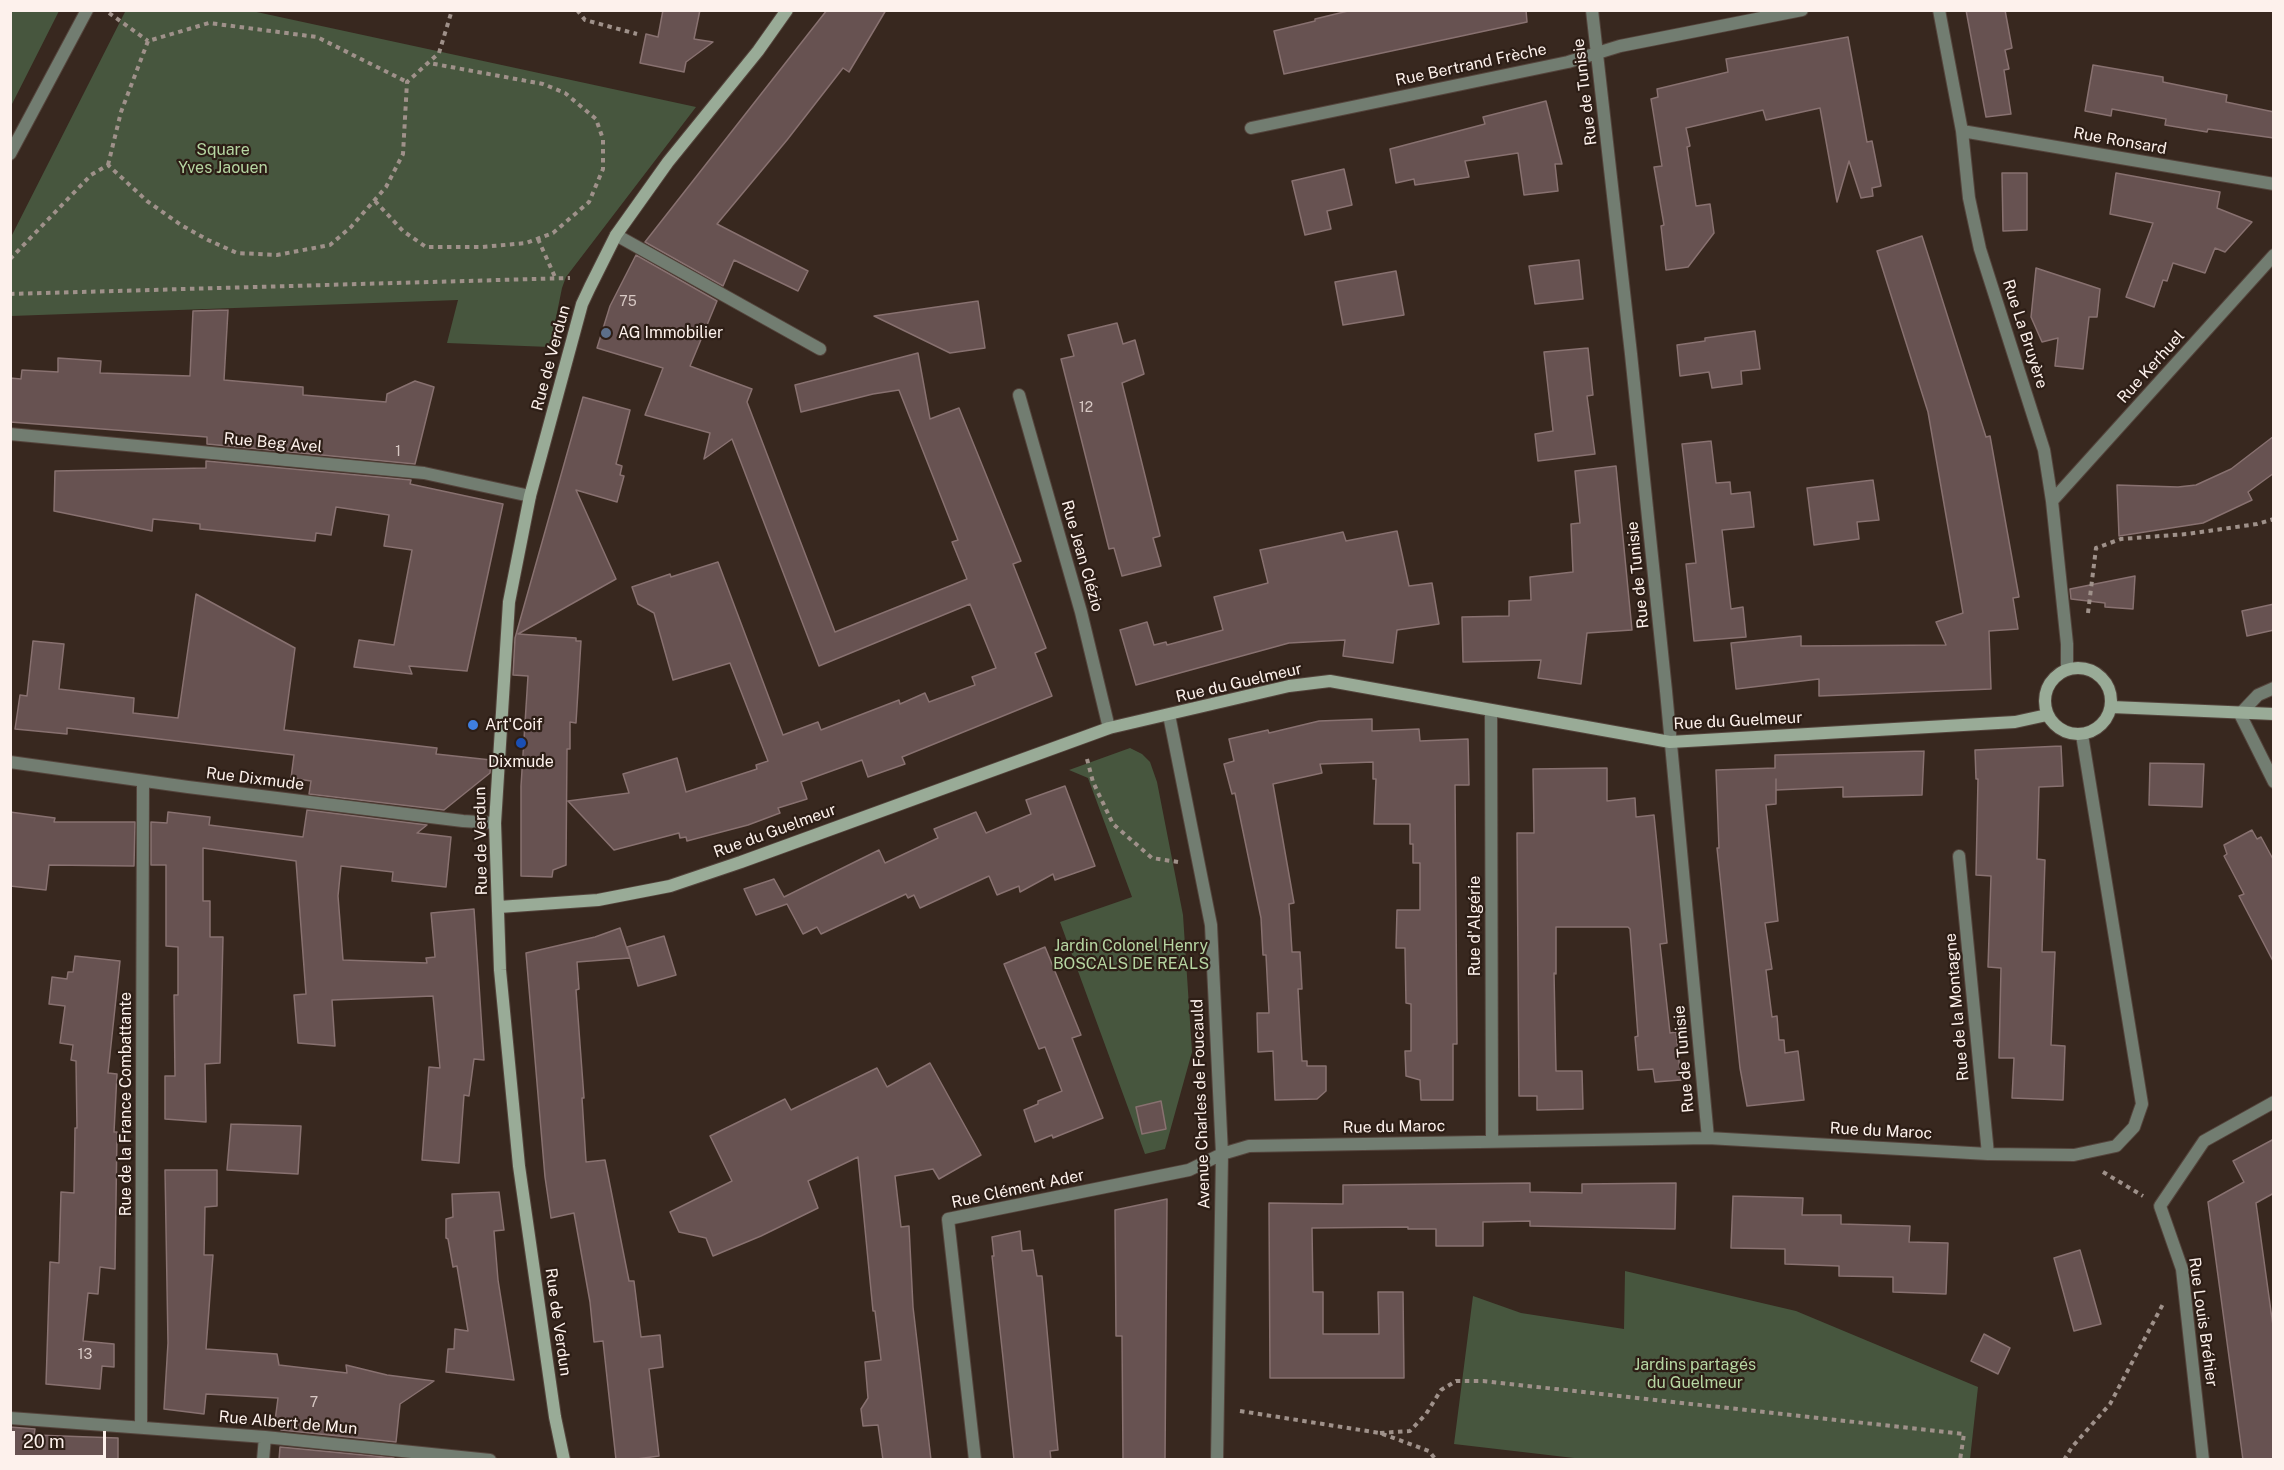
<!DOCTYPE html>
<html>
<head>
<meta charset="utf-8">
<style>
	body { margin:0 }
	#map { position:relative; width:2284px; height:1470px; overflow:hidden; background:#38281f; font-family:"Public Sans",sans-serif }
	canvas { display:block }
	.frame { position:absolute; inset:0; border:12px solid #fdf1ec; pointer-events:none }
	.scale { position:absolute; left:12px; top:1431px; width:94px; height:27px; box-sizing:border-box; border:3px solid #fdf1ec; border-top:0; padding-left:8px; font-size:18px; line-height:21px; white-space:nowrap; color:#fdf1ec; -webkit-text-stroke:4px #2d1e16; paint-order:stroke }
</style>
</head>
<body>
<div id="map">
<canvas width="2284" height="1470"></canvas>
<div class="frame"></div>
<div class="scale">20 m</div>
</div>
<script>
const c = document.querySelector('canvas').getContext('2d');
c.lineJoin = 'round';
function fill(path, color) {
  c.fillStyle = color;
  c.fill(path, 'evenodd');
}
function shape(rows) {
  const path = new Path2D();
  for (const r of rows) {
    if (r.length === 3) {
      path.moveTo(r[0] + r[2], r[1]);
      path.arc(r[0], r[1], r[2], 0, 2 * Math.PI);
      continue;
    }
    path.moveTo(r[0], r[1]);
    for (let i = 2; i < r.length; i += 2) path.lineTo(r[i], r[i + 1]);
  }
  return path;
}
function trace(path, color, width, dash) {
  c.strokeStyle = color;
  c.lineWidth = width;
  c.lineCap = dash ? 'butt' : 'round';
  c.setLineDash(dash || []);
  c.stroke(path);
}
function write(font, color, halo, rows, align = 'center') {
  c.font = font + ' "Public Sans",sans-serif';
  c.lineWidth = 4.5;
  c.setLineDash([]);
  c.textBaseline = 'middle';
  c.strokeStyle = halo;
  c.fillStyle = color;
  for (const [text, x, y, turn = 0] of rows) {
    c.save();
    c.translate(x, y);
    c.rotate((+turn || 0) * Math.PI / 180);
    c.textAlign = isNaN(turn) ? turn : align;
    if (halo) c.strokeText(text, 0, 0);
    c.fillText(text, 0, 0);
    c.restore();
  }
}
const green = shape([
	[11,10,59,11,11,106,10,11],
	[126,10,252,11,696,107,566,277,562,288,550,347,447,343,458,300,11,316,11,237],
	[1130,748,1142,754,1150,762,1157,782,1183,915,1192,1052,1165,1149,1145,1154,1060,922,1132,897,1088,778,1069,770],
	[1625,1271,1796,1311,1978,1387,1970,1459,1591,1460,1454,1444,1473,1296,1521,1313,1624,1329]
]);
const building = shape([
	[663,10,700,10,694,39,713,42,686,62,684,72,640,63,646,34,658,37,663,10],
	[827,10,886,10,849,72,843,68,787,140,717,224,808,271,798,291,734,260,723,286,645,242,827,10],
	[1352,10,1526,10,1527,22,1284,74,1274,31,1315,21,1315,19,1352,10],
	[1966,10,2005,10,2012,48,2005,50,2009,69,2004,70,2011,114,1986,117,1966,10],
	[1848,37,1867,142,1872,141,1881,186,1872,188,1873,196,1861,198,1849,161,1837,202,1820,108,1766,120,1763,110,1686,128,1690,146,1687,147,1696,206,1710,204,1714,233,1688,267,1666,270,1661,226,1664,225,1654,167,1662,166,1651,99,1658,97,1657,89,1728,72,1726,59,1848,37],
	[2093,65,2163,77,2163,82,2227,95,2226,102,2274,112,2274,138,2208,129,2207,132,2165,125,2166,119,2112,109,2111,116,2085,111,2093,65],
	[1546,101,1562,164,1555,164,1558,191,1524,195,1518,153,1465,161,1469,177,1415,185,1414,179,1396,183,1390,149,1485,124,1483,117,1546,101],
	[1344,169,1352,205,1327,211,1331,229,1305,235,1292,181,1344,169],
	[2002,173,2027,173,2027,230,2003,231,2002,173],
	[2116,173,2220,192,2217,208,2252,222,2225,252,2215,248,2205,273,2173,263,2167,281,2163,280,2154,307,2126,297,2153,223,2110,214,2116,173],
	[1922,236,1986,437,1990,436,2019,597,2013,598,2018,629,1989,631,1991,689,1819,696,1819,679,1736,689,1731,643,1801,636,1801,646,1946,645,1936,622,1963,613,1928,412,1877,251,1922,236],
	[636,255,717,301,690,366,752,389,747,402,835,632,967,579,952,542,958,540,899,390,873,394,801,412,795,385,918,353,930,419,959,408,1021,561,1013,564,1046,648,1035,653,1052,696,902,757,905,764,868,777,862,760,801,782,807,799,778,808,780,813,748,825,687,841,686,837,680,838,679,833,614,850,568,801,629,793,623,774,677,758,686,792,757,769,756,765,768,761,730,663,673,680,654,613,638,604,632,587,670,574,671,577,718,562,783,735,818,722,821,730,899,700,900,704,925,693,929,702,975,685,972,677,996,668,970,604,819,666,732,439,704,459,710,433,645,415,663,368,597,348,610,306,636,255],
	[1579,260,1583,299,1535,304,1529,266,1579,260],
	[2036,268,2100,289,2097,317,2089,317,2083,369,2055,366,2058,338,2042,342,2031,317,2036,268],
	[1396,271,1404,315,1343,325,1335,282,1396,271],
	[978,301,985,348,950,353,874,316,978,301],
	[228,310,224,380,303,387,303,395,386,402,387,394,415,381,434,387,415,464,207,444,207,437,10,422,10,378,21,379,22,370,58,372,58,358,101,361,100,373,190,376,193,311,228,310],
	[1117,323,1123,344,1135,340,1144,374,1122,383,1160,536,1153,538,1161,566,1122,576,1114,548,1109,549,1061,359,1074,356,1068,335,1117,323],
	[1755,331,1760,369,1741,371,1742,384,1712,388,1709,372,1680,376,1677,345,1705,341,1705,338,1755,331],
	[1588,348,1593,395,1587,396,1595,454,1538,461,1535,434,1553,431,1544,352,1588,348],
	[583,397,630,410,616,464,622,466,620,475,624,476,617,502,576,490,616,579,518,634,576,638,576,641,581,641,576,723,570,722,570,749,567,749,566,865,553,870,552,877,521,876,521,786,528,676,513,675,515,638,583,397],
	[2274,436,2274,473,2248,492,2252,500,2203,523,2119,536,2117,485,2178,487,2196,485,2231,469,2274,436],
	[1711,441,1716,483,1730,482,1731,494,1750,492,1754,527,1722,530,1731,609,1743,607,1746,637,1694,641,1686,564,1696,563,1682,444,1711,441],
	[206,461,411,480,410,484,503,504,467,671,409,666,412,674,354,667,359,640,394,645,412,550,384,546,389,515,336,507,331,535,316,533,315,541,200,529,200,524,153,519,152,531,54,511,55,471,206,468,206,461],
	[1616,466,1632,630,1587,633,1581,684,1538,678,1541,660,1463,662,1462,617,1509,616,1509,601,1531,600,1530,577,1573,572,1571,524,1580,523,1575,471,1616,466],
	[1873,480,1879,520,1857,522,1859,539,1814,545,1807,488,1873,480],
	[1397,531,1409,586,1432,583,1439,624,1397,630,1393,663,1343,656,1345,640,1289,643,1136,685,1120,630,1147,622,1154,645,1166,642,1167,645,1223,630,1214,597,1268,583,1260,550,1343,532,1346,541,1397,531],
	[2135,576,2133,609,2105,607,2105,603,2071,599,2070,589,2135,576],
	[196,594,295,648,284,730,437,748,436,754,491,760,490,773,444,810,309,794,311,781,291,778,294,755,67,728,67,734,15,729,20,695,27,696,33,641,64,644,59,689,134,698,133,713,178,718,196,594],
	[2274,604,2274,630,2247,636,2242,611,2274,604],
	[1372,719,1372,731,1419,729,1420,741,1468,739,1469,785,1455,785,1457,1044,1453,1044,1453,1100,1421,1100,1420,1080,1406,1076,1405,1051,1411,1051,1411,1004,1406,1003,1405,948,1396,948,1397,910,1420,910,1420,863,1413,863,1413,844,1410,844,1410,824,1374,824,1376,779,1373,779,1373,762,1320,764,1322,773,1273,784,1294,903,1289,904,1292,952,1300,952,1302,989,1298,989,1302,1061,1307,1061,1307,1066,1326,1066,1326,1091,1317,1099,1275,1100,1273,1051,1258,1052,1257,1013,1269,1013,1266,955,1263,955,1261,918,1235,793,1232,794,1224,764,1234,761,1229,739,1268,730,1269,733,1319,721,1372,719],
	[2061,746,2063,786,2039,787,2037,859,2045,860,2042,952,2055,952,2051,1045,2065,1046,2063,1100,2012,1098,2014,1058,1999,1058,2001,968,1988,967,1991,876,1976,875,1978,779,1976,779,1975,750,2061,746],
	[1924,751,1922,795,1843,797,1843,787,1776,790,1776,779,1776,804,1766,805,1778,921,1765,923,1772,969,1766,970,1772,1017,1777,1016,1779,1040,1784,1040,1785,1053,1798,1051,1804,1100,1747,1106,1740,1068,1717,848,1719,848,1716,770,1775,768,1775,755,1924,751],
	[2150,763,2204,764,2202,807,2149,805,2150,763],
	[1607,768,1607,801,1635,798,1636,817,1654,815,1667,943,1660,944,1670,1033,1676,1032,1681,1080,1655,1082,1653,1069,1638,1070,1635,1037,1638,1036,1630,929,1628,927,1556,927,1556,974,1554,973,1556,1071,1582,1071,1583,1109,1537,1110,1537,1096,1519,1096,1517,833,1534,833,1533,769,1607,768],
	[1065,786,1095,866,1055,880,1053,874,1020,892,1019,886,997,895,989,876,920,908,914,895,908,898,906,894,821,934,817,927,803,934,787,904,756,915,744,889,774,879,784,897,879,850,885,863,938,838,934,829,976,812,986,833,1031,814,1026,800,1065,786],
	[307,810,427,825,417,833,451,837,446,887,392,881,393,872,341,866,338,896,343,960,427,963,426,958,435,957,431,913,474,909,484,1060,474,1059,469,1096,464,1095,459,1163,422,1160,429,1067,440,1068,433,996,332,1000,335,1046,298,1043,294,995,306,994,296,861,203,848,203,901,210,901,210,937,223,937,220,1063,205,1064,206,1122,165,1119,165,1076,175,1076,174,995,178,995,178,947,166,946,166,865,151,865,151,822,167,823,168,812,210,817,209,825,303,837,307,810],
	[10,812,55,818,54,822,135,822,134,866,49,865,46,890,10,886,10,812],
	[2252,830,2257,839,2261,837,2274,861,2274,963,2239,896,2244,894,2224,856,2227,854,2224,845,2252,830],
	[620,928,630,958,577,962,579,989,576,990,584,1098,582,1098,586,1162,605,1160,629,1281,634,1281,641,1337,660,1335,663,1367,649,1369,659,1456,629,1460,616,1460,603,1341,594,1342,590,1302,574,1213,551,1218,545,1177,526,953,595,937,620,928],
	[664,936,676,975,638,986,627,947,664,936],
	[1045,947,1081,1035,1072,1038,1103,1118,1053,1138,1052,1135,1035,1142,1024,1110,1038,1104,1038,1101,1062,1091,1045,1047,1039,1049,1004,964,1045,947],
	[75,956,120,961,108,1073,117,1074,114,1132,117,1132,115,1269,100,1267,98,1294,88,1293,83,1341,114,1344,114,1367,102,1366,100,1389,46,1384,50,1262,59,1263,61,1192,74,1193,75,1128,77,1128,76,1061,71,1060,73,1045,60,1043,65,1006,49,1004,52,977,67,979,68,972,73,972,75,956],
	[930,1063,981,1155,939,1179,933,1169,895,1176,901,1227,909,1226,913,1307,931,1460,883,1460,878,1425,863,1426,861,1409,868,1398,865,1362,881,1360,875,1311,873,1311,858,1157,808,1181,818,1208,761,1236,713,1256,706,1238,679,1232,670,1212,732,1181,710,1136,785,1099,791,1110,877,1068,887,1087,930,1063],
	[1161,1101,1166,1129,1142,1134,1136,1107,1161,1101],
	[231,1124,301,1126,298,1174,227,1170,231,1124],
	[2274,1139,2274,1193,2256,1203,2274,1333,2274,1460,2243,1460,2208,1202,2244,1182,2233,1161,2274,1139],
	[165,1170,217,1170,217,1206,205,1207,204,1255,213,1255,206,1349,277,1354,279,1365,347,1373,346,1365,387,1375,434,1381,400,1404,396,1442,281,1430,282,1422,275,1421,278,1398,206,1394,204,1414,164,1409,168,1343,165,1170],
	[1530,1183,1530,1192,1582,1193,1582,1184,1676,1183,1675,1229,1530,1226,1530,1221,1483,1222,1483,1246,1436,1246,1436,1229,1408,1229,1408,1227,1312,1228,1313,1292,1323,1292,1323,1334,1379,1334,1378,1292,1403,1292,1404,1378,1270,1378,1269,1203,1343,1204,1343,1185,1530,1183],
	[499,1192,504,1230,494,1231,498,1280,514,1380,446,1372,448,1349,454,1349,455,1329,468,1331,457,1266,453,1267,448,1239,446,1238,446,1219,453,1217,452,1194,499,1192],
	[1733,1196,1803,1198,1802,1215,1841,1215,1841,1224,1910,1226,1909,1242,1948,1243,1946,1294,1893,1292,1893,1277,1839,1276,1839,1266,1785,1264,1785,1249,1731,1248,1733,1196],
	[1167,1199,1165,1460,1123,1460,1122,1336,1116,1336,1115,1210,1167,1199],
	[1020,1231,1022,1251,1033,1250,1037,1276,1042,1276,1058,1450,1050,1451,1051,1460,1014,1460,992,1256,994,1256,992,1237,1020,1231],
	[2080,1250,2101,1324,2074,1331,2054,1258,2080,1250],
	[1984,1334,2010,1348,1998,1374,1971,1361,1984,1334],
	[10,1427,35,1429,34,1435,118,1438,118,1460,10,1460,10,1427],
	[280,1447,394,1458,279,1460,280,1447]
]);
const path = shape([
	[577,10,585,20,637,34],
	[109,13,148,41],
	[108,165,121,112,148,41,209,23,317,37,407,82],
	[375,201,403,231,426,247,482,247,526,243,553,233,589,202,603,169,603,139,596,119,565,93,543,84,429,63],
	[538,239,555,277],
	[10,259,91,175,108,165,147,201,181,225,208,240,237,253,277,255,330,245,351,227,386,187,403,154,407,82,439,53,452,10],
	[10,294,570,278],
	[2088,613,2096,548,2121,539,2187,534,2257,524,2274,519],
	[1087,759,1093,782,1113,824,1152,858,1178,862],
	[2103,1172,2143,1196],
	[1240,1411,1380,1433,1429,1451,1436,1460],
	[1380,1433,1410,1431,1426,1414,1441,1390,1456,1381,1483,1381,1964,1434,1960,1460],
	[2064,1460,2072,1447,2110,1404,2163,1304]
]);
const lane = shape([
	[616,235,820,349]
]);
const street = shape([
	[1592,10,1631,354,1666,691,1708,1138],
	[1939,10,1962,131,1969,198,1980,249,2044,450,2052,501,2067,644,2067,668],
	[1251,128,1568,62,1620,46,1802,10],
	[1962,131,2274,184],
	[10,154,87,10],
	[1019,395,1081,612,1109,728],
	[10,434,424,473,530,496],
	[2052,501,2274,255],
	[2274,688,2258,695,2240,714,2274,782],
	[1491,711,1492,1141],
	[1169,715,1211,925,1222,1154,1217,1460],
	[10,762,188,787,463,821,495,823],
	[1959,856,1988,1154],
	[10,1418,265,1437,490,1460],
	[141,1427,143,781],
	[263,1460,265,1437],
	[975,1460,948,1219,1189,1170,1222,1154,1249,1146,1708,1138,1988,1154,2074,1155,2116,1146,2134,1127,2142,1104,2082,735],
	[2203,1460,2182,1269,2160,1206,2204,1141,2274,1102]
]);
const secondary = shape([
	[2078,701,33],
	[2112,707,2274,714],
	[499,907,598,900,670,886,741,862,1109,728,1289,686,1330,681,1670,742,2015,722,2047,715],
	[564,1460,555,1417,519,1166,500,970,495,823,509,602,530,496,582,304,590,287,616,235,668,162,758,51,787,10]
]);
const markers = [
	[606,333,6,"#5c6f8a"],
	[473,725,6,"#3f7fe0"],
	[521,743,6,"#1a4fb4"]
];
const numberNames = [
	["75",628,302],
	["12",1086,408],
	["1",398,452],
	["13",85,1355],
	["7",314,1403]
];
const streetNames = [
	["Rue Bertrand Frèche",1471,65,-12],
	["Rue de Tunisie",1585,92,-97],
	["Rue Ronsard",2120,141,10],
	["Rue La Bruyère",2025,334,72],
	["Rue de Verdun",551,358,-75],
	["Rue Kerhuel",2151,367,-48],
	["Rue Beg Avel",273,443,5],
	["Rue Jean Clézio",1082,556,74],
	["Rue de Tunisie",1638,575,-96],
	["Rue du Guelmeur",1239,683,-13],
	["Rue du Guelmeur",1738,721,-3],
	["Rue Dixmude",255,779,7],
	["Rue du Guelmeur",775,831,-20],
	["Rue de Verdun",481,841,-91],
	["Rue d'Algérie",1475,926,-90],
	["Rue de la Montagne",1957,1007,-95],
	["Rue de Tunisie",1684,1059,-95],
	["Rue de la France Combattante",126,1104,-90],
	["Avenue Charles de Foucauld",1201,1104,-92],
	["Rue du Maroc",1394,1127,-1],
	["Rue du Maroc",1881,1131,3],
	["Rue Clément Ader",1018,1189,-12],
	["Rue de Verdun",558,1322,82],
	["Rue Louis Bréhier",2203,1322,82],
	["Rue Albert de Mun",288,1423,5]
];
const parkNames = [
	["Square",223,150],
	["Yves Jaouen",223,168],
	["Jardin Colonel Henry",1131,946],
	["BOSCALS DE REALS",1131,964],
	["Jardins partagés",1695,1365],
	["du Guelmeur",1695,1383]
];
const poiNames = [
	["AG Immobilier",618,333],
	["Art'Coif",485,725],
	["Dixmude",521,762,"center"]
];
fill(green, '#47563e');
fill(building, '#675251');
trace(building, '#887170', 1.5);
trace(lane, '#54443c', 14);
trace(street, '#54443c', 14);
trace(secondary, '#54443c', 14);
trace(path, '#9f918a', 4, [4.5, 4.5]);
trace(lane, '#727d71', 12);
trace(street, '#727d71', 12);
trace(secondary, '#99ab97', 12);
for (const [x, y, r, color] of markers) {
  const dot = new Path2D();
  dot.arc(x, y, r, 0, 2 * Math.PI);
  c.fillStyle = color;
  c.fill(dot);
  trace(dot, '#2d1e16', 2);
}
write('14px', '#d8c9c5', null, numberNames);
write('16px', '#fdf1ec', '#2d1e16', streetNames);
write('16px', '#b6d6a2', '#2d1e16', parkNames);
write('16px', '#fdf1ec', '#2d1e16', poiNames, 'left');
</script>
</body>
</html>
